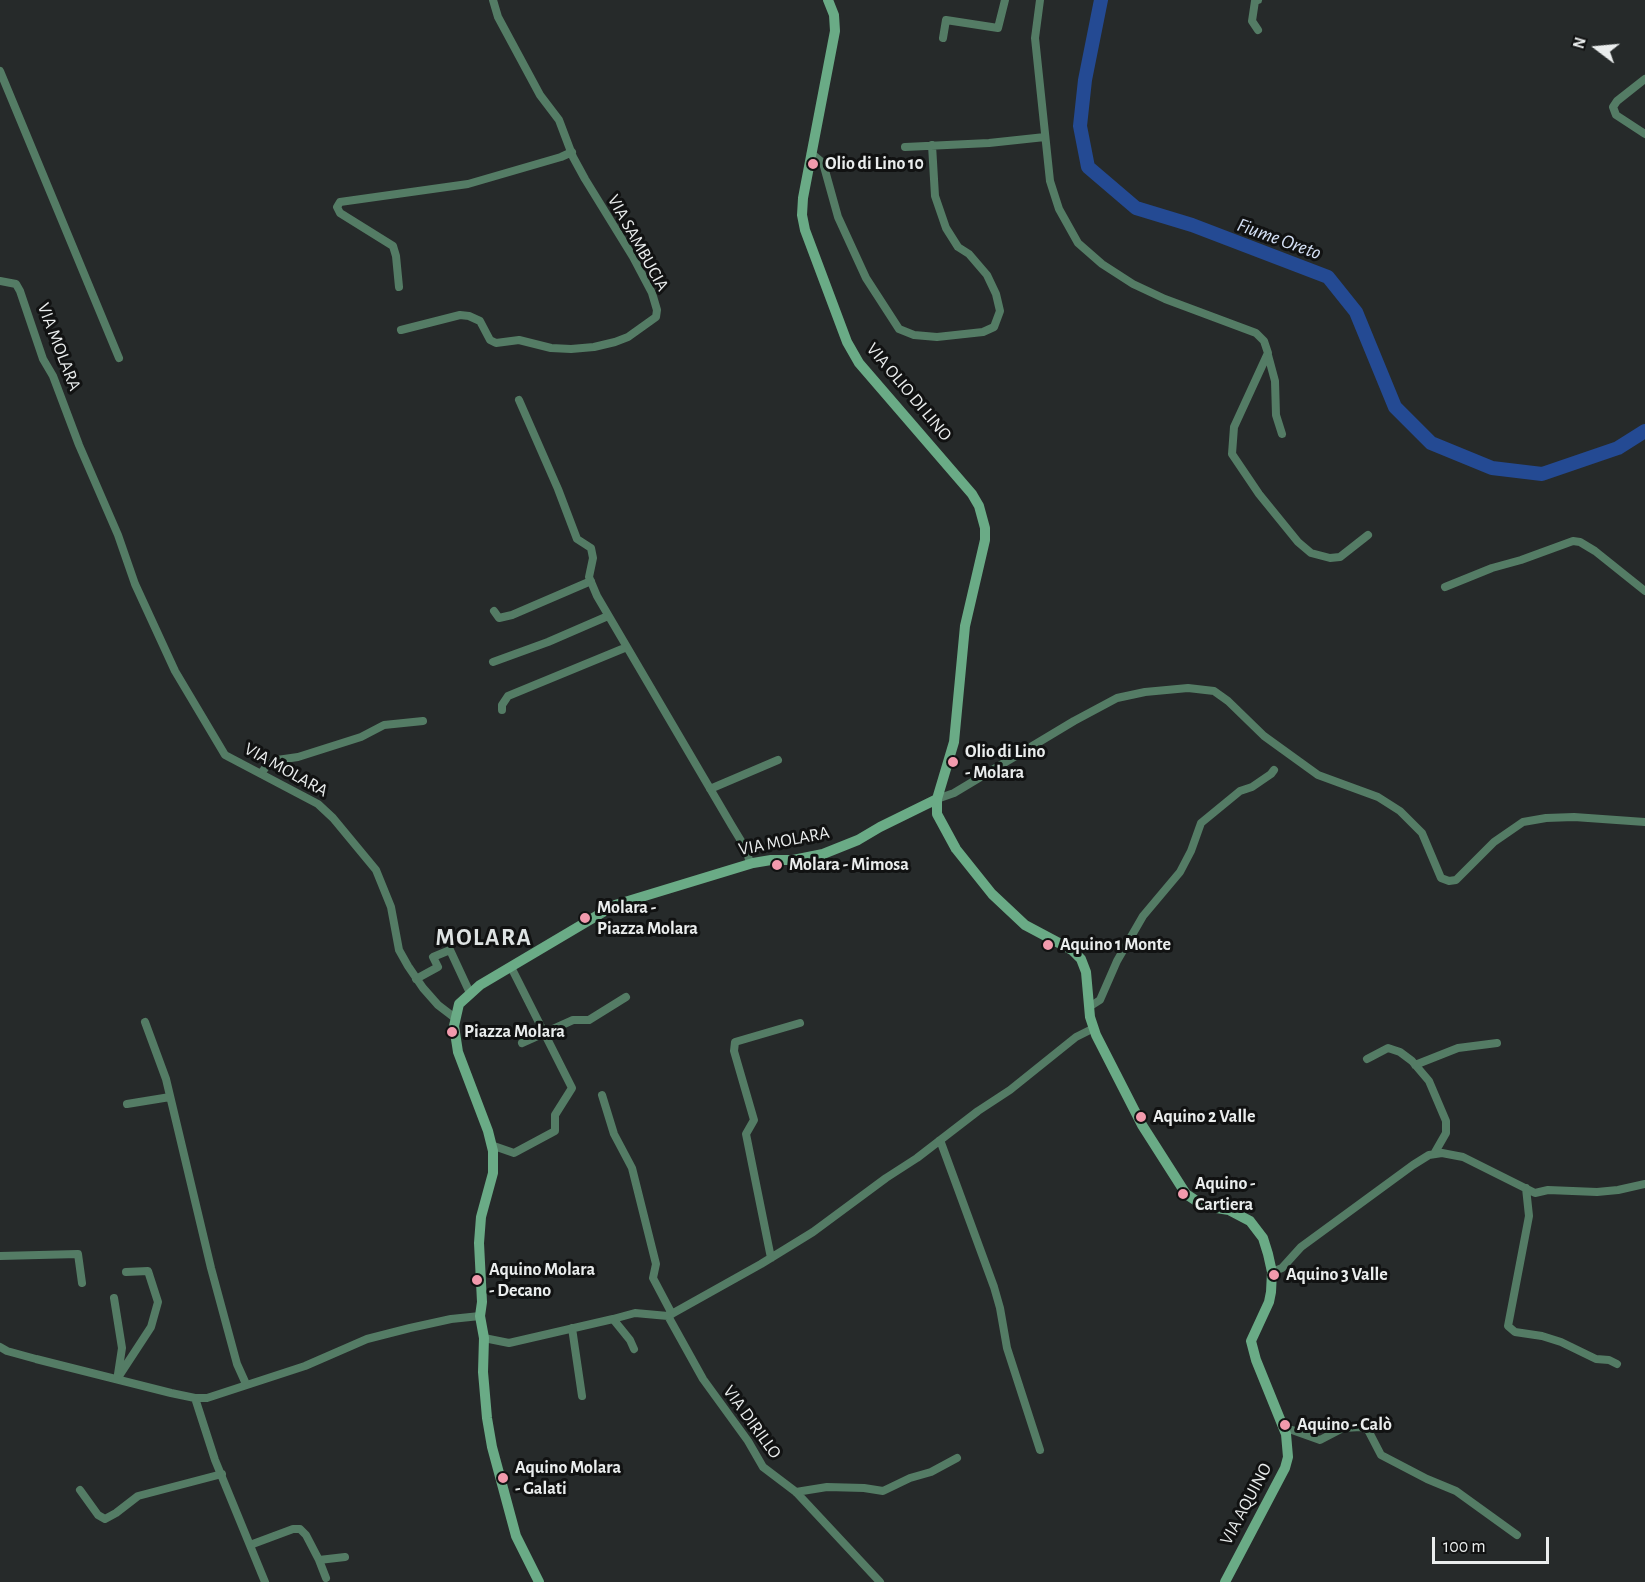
<!DOCTYPE html>
<html>
<head>
<meta charset="utf-8">
<style>
	body { margin:0 }
	#map { position:relative; width:1645px; height:1582px; overflow:hidden; background:#262a2a; font-family:"Alegreya Sans",sans-serif }
	canvas { display:block }
	.north { position:absolute; left:1567px; top:18px; width:60px; height:60px; -webkit-text-stroke:4px #111212; paint-order:stroke; rotate:286deg; font-size:16px; font-weight:700; line-height:24px; text-align:center; color:#eaeded }
	.north::after { content:''; display:block; margin:auto; width:21px; height:27px; background:#eaeded; clip-path:polygon(50% 0,100% 100%,50% 72%,0 100%) }
	.scale { position:absolute; left:1432px; top:1537px; width:117px; height:27px; box-sizing:border-box; border:3px solid #eaeded; border-top:0; padding-left:8px; font-size:18px; line-height:21px; white-space:nowrap; color:#eaeded; -webkit-text-stroke:4px #111212; paint-order:stroke }
</style>
</head>
<body>
<div id="map">
<canvas width="1645" height="1582"></canvas>
<div class="north">N</div>
<div class="scale">100 m</div>
</div>
<script>
const c = document.querySelector('canvas').getContext('2d');
c.lineJoin = 'round';
function shape(rows) {
  const path = new Path2D();
  for (const r of rows) {
    path.moveTo(r[0], r[1]);
    for (let i = 2; i < r.length; i += 2) path.lineTo(r[i], r[i + 1]);
  }
  return path;
}
function trace(path, color, width, dash) {
  c.strokeStyle = color;
  c.lineWidth = width;
  c.lineCap = dash ? 'butt' : 'round';
  c.setLineDash(dash || []);
  c.stroke(path);
}
function write(font, color, halo, rows, align = 'center') {
  c.font = font + ' "Alegreya Sans",sans-serif';
  c.lineWidth = 6;
  c.setLineDash([]);
  c.textBaseline = 'middle';
  c.strokeStyle = halo;
  c.fillStyle = color;
  for (const [text, x, y, turn = 0] of rows) {
    c.save();
    c.translate(x, y);
    c.rotate((+turn || 0) * Math.PI / 180);
    c.textAlign = isNaN(turn) ? turn : align;
    if (halo) c.strokeText(text, 0, 0);
    c.fillText(text, 0, 0);
    c.restore();
  }
}
const river = shape([
	[1101,0,1085,80,1080,126,1088,167,1136,208,1192,225,1328,277,1356,312,1395,407,1431,443,1492,468,1542,474,1618,448,1645,431]
]);
const street = shape([
	[1040,0,1035,38,1050,181,1059,209,1078,243,1102,264,1133,284,1165,299,1256,333,1264,341,1268,353,1234,427,1232,454,1259,494,1298,542,1311,553,1330,558,1340,557,1368,535],
	[1258,0,1255,1,1252,21,1258,30],
	[943,38,946,20,998,28,1005,0],
	[0,71,119,358],
	[1645,79,1617,101,1613,107,1616,115,1645,134],
	[905,147,989,143,1045,137],
	[811,153,823,163,838,217,866,278,899,329,914,335,937,337,983,332,994,327,1000,311,996,294,987,275,969,254,958,247,946,228,935,196,932,145],
	[0,281,16,284,20,291,43,359,53,376,79,445,118,535,135,584,175,671,225,755,318,804,333,818,376,870,391,907,399,950,408,966,423,988,438,1005,455,1018],
	[399,287,396,256,393,246,340,213,337,207,340,202,468,184,561,157,572,152],
	[401,330,460,315,469,316,480,321,490,340,496,343,519,340,551,348,571,349,594,347,615,342,628,337,656,317,657,310,652,293,633,257,585,179,573,157,559,120,540,95,498,17,493,0],
	[1268,355,1275,381,1276,415,1282,434],
	[519,400,558,489,577,539,591,548,593,558,589,577,597,596,732,826,746,849,750,863],
	[1445,587,1492,568,1521,560,1573,541,1580,542,1595,551,1645,591],
	[494,611,499,618,512,615,591,581],
	[493,662,548,642,608,616],
	[502,710,502,705,508,696,627,647],
	[261,774,267,765,277,760,298,757,361,737,384,725,423,721],
	[710,789,778,760],
	[937,799,954,793,1074,721,1117,698,1145,692,1188,688,1214,691,1228,701,1264,736,1318,775,1378,797,1400,811,1422,833,1441,878,1449,881,1456,880,1494,842,1523,822,1546,818,1574,817,1645,822],
	[416,979,438,967,433,957,450,950,470,993],
	[1089,1007,1100,1000,1117,961,1143,916,1180,872,1191,851,1201,823,1240,791,1252,787,1271,774,1274,770],
	[145,1022,166,1079,211,1268,237,1364,246,1384],
	[522,1043,573,1020,589,1020,626,997],
	[1367,1059,1388,1048,1400,1052,1412,1061,1429,1081,1446,1121,1446,1133,1434,1154],
	[1415,1065,1458,1048,1497,1043],
	[602,1095,614,1134,632,1168,656,1264,653,1278,672,1314],
	[127,1104,170,1097],
	[940,1140,994,1287,1000,1308,1007,1348,1040,1450],
	[491,1145,514,1153,555,1131,555,1115,572,1088,511,967],
	[1526,1188,1529,1216,1508,1326,1515,1332,1542,1336,1561,1342,1596,1359,1609,1360,1617,1364],
	[0,1256,78,1254,82,1283],
	[771,1258,746,1134,754,1120,734,1051,735,1042,800,1023],
	[1272,1272,1282,1268,1301,1247,1413,1165,1429,1155,1442,1153,1463,1157,1535,1193,1548,1190,1597,1192,1618,1190,1645,1184],
	[114,1298,122,1348,118,1374],
	[668,1316,703,1379,748,1441,763,1467,796,1492,880,1582],
	[613,1319,635,1313,668,1316,761,1264,813,1232,886,1178,917,1158,978,1111,1010,1090,1076,1037,1094,1028],
	[572,1328,582,1396],
	[484,1338,509,1343,613,1319,630,1340,634,1349],
	[0,1347,7,1351,36,1359,171,1393,195,1398,207,1398,305,1366,367,1339,410,1328,451,1319,480,1316],
	[117,1379,151,1327,158,1302,148,1271,126,1272],
	[195,1398,215,1460,265,1582],
	[1284,1429,1292,1430,1320,1440,1343,1428,1361,1427,1368,1430,1381,1455,1427,1479,1456,1491,1517,1535],
	[80,1490,98,1515,105,1519,116,1513,138,1496,222,1474],
	[796,1492,827,1487,864,1488,883,1491,910,1478,931,1472,957,1458],
	[250,1545,293,1529,300,1529,306,1535,319,1560,345,1557],
	[319,1560,326,1578]
]);
const secondary = shape([
	[828,0,834,15,835,31,803,198,802,215,805,230,847,342,859,363,972,494,979,506,985,528,985,540,965,626,954,742,937,799,937,814,956,849,992,894,1025,925,1072,950,1081,959,1086,972,1090,1017,1096,1035,1142,1125,1186,1194,1204,1206,1229,1210,1250,1221,1263,1238,1268,1254,1272,1272,1271,1292,1269,1302,1251,1341,1256,1360,1286,1434,1288,1457,1285,1468,1225,1582],
	[539,1582,516,1536,492,1447,487,1418,483,1372,484,1338,480,1316,482,1302,479,1243,481,1217,493,1173,493,1151,488,1131,458,1052,454,1026,459,1004,480,985,615,905,753,863,771,860,793,860,823,854,858,840,880,827,937,799]
]);
const markers = [
	[813,164,6,"#f29aad"],
	[953,762,6,"#f29aad"],
	[777,865,6,"#f29aad"],
	[585,918,6,"#f29aad"],
	[1048,945,6,"#f29aad"],
	[452,1032,6,"#f29aad"],
	[1141,1117,6,"#f29aad"],
	[1183,1194,6,"#f29aad"],
	[1274,1275,6,"#f29aad"],
	[477,1280,6,"#f29aad"],
	[1285,1425,6,"#f29aad"],
	[503,1478,6,"#f29aad"]
];
const poiNames = [
	["Olio di Lino 10",825,164],
	["Olio di Lino",965,752],
	["- Molara",965,773],
	["Molara - Mimosa",789,865],
	["Molara -",597,908],
	["Piazza Molara",597,929],
	["Aquino 1 Monte",1060,945],
	["Piazza Molara",464,1032],
	["Aquino 2 Valle",1153,1117],
	["Aquino -",1195,1184],
	["Cartiera",1195,1205],
	["Aquino Molara",489,1270],
	["- Decano",489,1291],
	["Aquino 3 Valle",1286,1275],
	["Aquino - Calò",1297,1425],
	["Aquino Molara",515,1468],
	["- Galati",515,1489]
];
const streetNames = [
	["VIA SAMBUCIA",638,243,61],
	["VIA MOLARA",59,347,69],
	["VIA OLIO DI LINO",909,392,50],
	["VIA MOLARA",286,770,29],
	["VIA MOLARA",784,841,-11],
	["VIA DIRILLO",752,1422,54],
	["VIA AQUINO",1246,1504,-62]
];
const waterNames = [
	["Fiume Oreto",1279,239,20]
];
const districtNames = [
	["MOLARA",484,938]
];
trace(river, '#244a93', 14);
trace(street, '#547c65', 8);
trace(secondary, '#6aab86', 10);
for (const [x, y, r, color] of markers) {
  const dot = new Path2D();
  dot.arc(x, y, r, 0, 2 * Math.PI);
  c.fillStyle = color;
  c.fill(dot);
  trace(dot, '#111212', 2);
}
write('bold 18px', '#eaeded', '#111212', poiNames, 'left');
write('18px', '#eaeded', '#111212', streetNames);
write('italic 20px', '#d6e2f7', '#111212', waterNames);
c.letterSpacing = '1.5px';
write('bold 24px', '#dee3e3', '#111212', districtNames);
c.letterSpacing = '0px';
</script>
</body>
</html>
